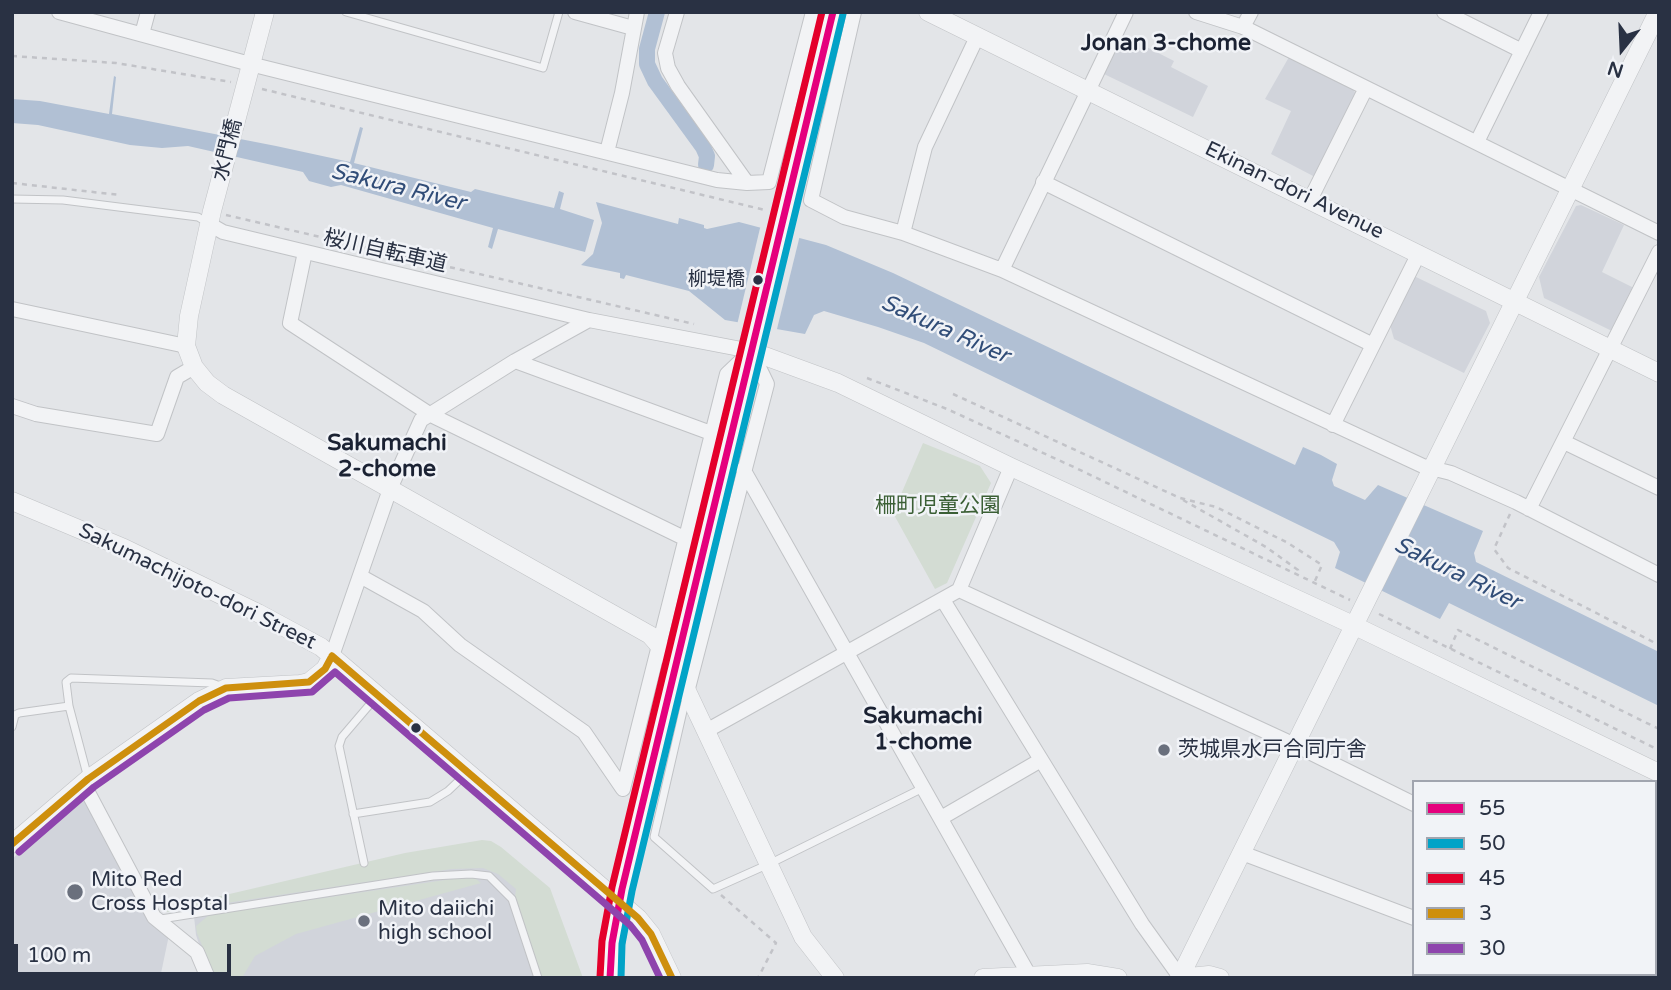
<!DOCTYPE html>
<html>
<head>
<meta charset="utf-8">
<style>
	body { margin:0 }
	#map { position:relative; width:1671px; height:990px; overflow:hidden; background:#e3e5e8; font-family:"Varela Round",sans-serif }
	canvas { display:block }
	.frame { position:absolute; inset:0; border:14px solid #293143; pointer-events:none }
	.legend { position:absolute; left:1412px; top:780px; width:245px; height:196px; box-sizing:border-box; background:#f1f3f7; border:2px solid #a1a5af; margin:0; padding:9px 12px; list-style:none; font-size:21px; color:#293143 }
	.legend li { display:flex; align-items:center; gap:14px; height:35px }
	.legend b { width:35px; border:2px solid #a1a5af }
	.north { position:absolute; left:1587px; top:14px; width:70px; height:70px; -webkit-text-stroke:5px #f1f3f7; paint-order:stroke; rotate:198deg; font-size:19px; font-weight:700; line-height:28px; text-align:center; color:#293143 }
	.north::after { content:''; display:block; margin:auto; width:24px; height:32px; background:#293143; clip-path:polygon(50% 0,100% 100%,50% 72%,0 100%) }
	.scale { position:absolute; left:14px; top:944px; width:217px; height:32px; box-sizing:border-box; border:4px solid #293143; border-top:0; padding-left:9px; font-size:21px; line-height:24px; white-space:nowrap; color:#293143; -webkit-text-stroke:5px #f1f3f7; paint-order:stroke }
</style>
</head>
<body>
<div id="map">
<canvas width="1671" height="990"></canvas>
<div class="frame"></div>
<ul class="legend">
<li><b style="height:9px;background:#e5007d"></b>55</li>
<li><b style="height:9px;background:#02a3c7"></b>50</li>
<li><b style="height:9px;background:#e4002b"></b>45</li>
<li><b style="height:9px;background:#ce8f0d"></b>3</li>
<li><b style="height:9px;background:#8e44ad"></b>30</li>
</ul>
<div class="north">N</div>
<div class="scale">100 m</div>
</div>
<script>
const c = document.querySelector('canvas').getContext('2d');
c.lineJoin = 'round';
function fill(path, color) {
  c.fillStyle = color;
  c.fill(path, 'evenodd');
}
function shape(rows) {
  const path = new Path2D();
  for (const r of rows) {
    path.moveTo(r[0], r[1]);
    for (let i = 2; i < r.length; i += 2) path.lineTo(r[i], r[i + 1]);
  }
  return path;
}
function trace(path, color, width, dash) {
  c.strokeStyle = color;
  c.lineWidth = width;
  c.lineCap = dash ? 'butt' : 'round';
  c.setLineDash(dash || []);
  c.stroke(path);
}
function write(font, color, halo, rows, align = 'center') {
  c.font = font + ' "Varela Round","Noto Sans JP",sans-serif';
  c.lineWidth = 5;
  c.setLineDash([]);
  c.textBaseline = 'middle';
  c.strokeStyle = halo;
  c.fillStyle = color;
  for (const [text, x, y, turn = 0] of rows) {
    c.save();
    c.translate(x, y);
    c.rotate((+turn || 0) * Math.PI / 180);
    c.textAlign = isNaN(turn) ? turn : align;
    if (halo) c.strokeText(text, 0, 0);
    c.fillText(text, 0, 0);
    c.restore();
  }
}
const built = shape([
	[1123,35,1174,61,1171,67,1208,86,1193,117,1104,74],
	[1289,57,1351,87,1356,94,1315,177,1271,154,1291,111,1265,99],
	[1581,205,1624,225,1602,272,1634,288,1612,331,1544,298,1539,277,1576,206],
	[1414,276,1486,311,1490,323,1464,373,1394,339,1390,325],
	[86,798,169,935,160,978,12,978,12,859,64,813],
	[478,864,496,869,524,891,551,978,220,978,200,947,196,935,193,907]
]);
const green = shape([
	[923,443,980,466,991,483,947,583,935,589,893,513],
	[482,840,491,841,501,847,550,888,583,978,542,978,515,897,516,889,498,874,483,868,452,869,167,912,161,910,405,853],
	[465,877,475,878,481,883,296,934,255,956,242,978,215,978,197,933,196,926,209,915]
]);
const water = shape([
	[114,76,116,77,112,114,276,146,350,162,360,127,363,128,354,163,471,192,475,189,554,208,559,191,564,193,560,209,594,220,585,252,498,229,492,249,488,247,493,228,341,185,331,187,309,181,303,172,188,146,162,148,130,145,38,125,12,123,12,99,40,101,109,114],
	[596,202,678,224,679,218,704,225,704,228,707,229,739,222,826,245,893,273,1295,465,1303,447,1321,455,1337,464,1332,480,1334,486,1365,500,1378,485,1483,531,1474,553,1476,562,1659,652,1659,706,1449,603,1440,619,1335,568,1340,552,1334,542,924,343,878,327,824,311,814,315,805,334,725,320,689,291,626,275,624,279,620,278,620,273,581,265,593,254,602,223]
]);
const pier = shape([
	[761,224,800,235,776,333,737,325]
]);
const canal = shape([
	[657,12,647,49,647,64,655,81,703,147,707,156,706,165]
]);
const path = shape([
	[12,56,116,63,231,82],
	[262,89,765,210],
	[12,183,120,195],
	[226,215,694,324],
	[867,378,947,409,1078,469,1350,600],
	[953,394,1180,498,1216,507,1288,543,1322,565,1314,583],
	[1183,500,1266,547,1298,570,1297,575],
	[1510,514,1494,549,1508,568,1659,645],
	[1379,614,1659,750],
	[1450,649,1458,630,1659,729],
	[721,895,776,943,758,978]
]);
const service = shape([
	[346,12,543,68,559,12],
	[12,199,63,200,198,217,208,223],
	[686,698,654,837,713,889,769,864,923,788],
	[12,727,15,715,19,713,69,706],
	[88,778,69,706,66,682,71,678,212,683,223,687],
	[353,814,430,802,448,791,467,773],
	[364,863,339,746,342,737,377,696],
	[161,919,433,876,471,874,489,876,512,899,538,978]
]);
const minor = shape([
	[59,12,250,64,717,180,747,183,769,182,813,12],
	[575,12,633,28],
	[677,12,665,53,668,68,678,86,747,183],
	[854,12,811,200,844,217,903,233,1002,270,1423,466,1451,473,1516,502,1659,575],
	[1196,12,1243,27,1659,233],
	[1444,12,1522,51],
	[1243,27,1251,12],
	[142,34,148,12],
	[1477,142,1541,12],
	[607,152,622,93,637,12],
	[1043,182,1373,345],
	[1310,200,1366,88],
	[209,224,223,232,589,320,751,351],
	[903,233,925,147,977,37],
	[305,252,290,323,431,415,686,539],
	[1002,270,1126,12],
	[12,309,186,346],
	[515,361,711,433],
	[12,406,36,414,157,434,177,377,194,367],
	[1333,425,1419,253],
	[1564,442,1659,488],
	[743,469,1029,975],
	[1529,509,1659,252],
	[360,576,423,611,460,645,584,732,623,789,727,374,748,354],
	[959,590,1295,745,1414,804],
	[943,600,1142,924,1180,977],
	[332,656,390,489,421,420,515,361,589,320],
	[687,692,767,384,751,351],
	[706,731,959,590,1011,467],
	[83,783,154,917,197,952,208,978],
	[941,818,1041,760],
	[1242,853,1414,918],
	[1655,922,1659,924],
	[1556,974,1565,978]
]);
const tertiary = shape([
	[265,12,212,211,189,316,186,346,194,367,207,383,223,395,650,635,671,659,679,674,803,937,835,978],
	[928,12,1659,373],
	[751,351,838,383,1011,467,1353,625,1659,773],
	[12,501,124,548,258,613,321,647,638,918,651,934,672,978],
	[12,844,88,779,199,701,226,688,300,684,309,682,325,669,332,656],
	[1180,977,1658,12],
	[983,978,1087,973,1118,978],
	[1179,978,1209,975,1220,978]
]);
const trunk = shape([
	[728,445,833,12],
	[610,978,611,957]
]);
const trunkBridge = shape([
	[611,957,622,889,728,445]
]);
const bus1 = shape([
	[610,978,612,943,622,889,833,12]
]);
const bus2 = shape([
	[621,978,622,944,632,891,843,14]
]);
const bus3 = shape([
	[600,977,602,941,612,887,822,12]
]);
const bus4 = shape([
	[332,656,638,918,651,934,672,978],
	[12,844,88,779,199,701,226,688,309,682,325,669,332,656]
]);
const bus5 = shape([
	[19,852,94,787,204,710,229,698,312,692,335,672,630,925,642,940,660,978]
]);
const markers = [
	[758,280,6,"#293143"],
	[416,728,6,"#293143"],
	[1164,750,7,"#6a707d"],
	[75,892,9,"#6a707d"],
	[364,921,7,"#6a707d"]
];
const busNames = [
	["柳堤橋",745,280]
];
const streetNames = [
	["水門橋",228,150,-76],
	["Ekinan-dori Avenue",1294,191,26],
	["桜川自転車道",385,252,13],
	["Sakumachijoto-dori Street",197,587,26]
];
const parkNames = [
	["柵町児童公園",938,506]
];
const poiNames = [
	["茨城県水戸合同庁舎",1178,750],
	["Mito Red",91,880],
	["Cross Hosptal",91,904],
	["Mito daiichi",378,909],
	["high school",378,933]
];
const neighbourhoodNames = [
	["Jonan 3-chome",1166,44],
	["Sakumachi",387,444],
	["2-chome",387,470],
	["Sakumachi",923,717],
	["1-chome",923,743]
];
const waterNames = [
	["Sakura River",398,188,14],
	["Sakura River",945,330,24],
	["Sakura River",1457,574,26]
];
fill(built, '#d1d4db');
fill(green, '#d3dcd3');
fill(water, '#b1c0d4');
fill(pier, '#e3e5e8');
trace(canal, '#b1c0d4', 16);
trace(service, '#c1c3c6', 9);
trace(minor, '#c1c3c6', 16);
trace(tertiary, '#c1c3c6', 19);
trace(trunk, '#b5b8bd', 24);
trace(path, '#c2c3c8', 2.5, [5, 5]);
trace(service, '#f2f3f5', 7);
trace(minor, '#f2f3f5', 14);
trace(tertiary, '#f2f3f5', 18);
trace(trunk, '#f6f6f7', 23);
trace(trunkBridge, '#b5b8bd', 24, []);
trace(trunkBridge, '#f6f6f7', 23);
trace(bus1, '#e5007d', 7);
trace(bus2, '#02a3c7', 7);
trace(bus3, '#e4002b', 7);
trace(bus4, '#ce8f0d', 7);
trace(bus5, '#8e44ad', 7);
for (const [x, y, r, color] of markers) {
  const dot = new Path2D();
  dot.arc(x, y, r, 0, 2 * Math.PI);
  c.fillStyle = color;
  c.fill(dot);
  trace(dot, '#f1f3f7', 2.5);
}
write('19px', '#293143', '#f1f3f7', busNames, 'right');
write('21px', '#293143', '#f1f3f7', streetNames);
write('21px', '#3b5f35', '#f1f3f7', parkNames);
write('21px', '#293143', '#f1f3f7', poiNames, 'left');
write('bold 23px', '#1b2233', '#f1f3f7', neighbourhoodNames);
write('italic 23px', '#314d78', '#f1f3f7', waterNames);
</script>
</body>
</html>
